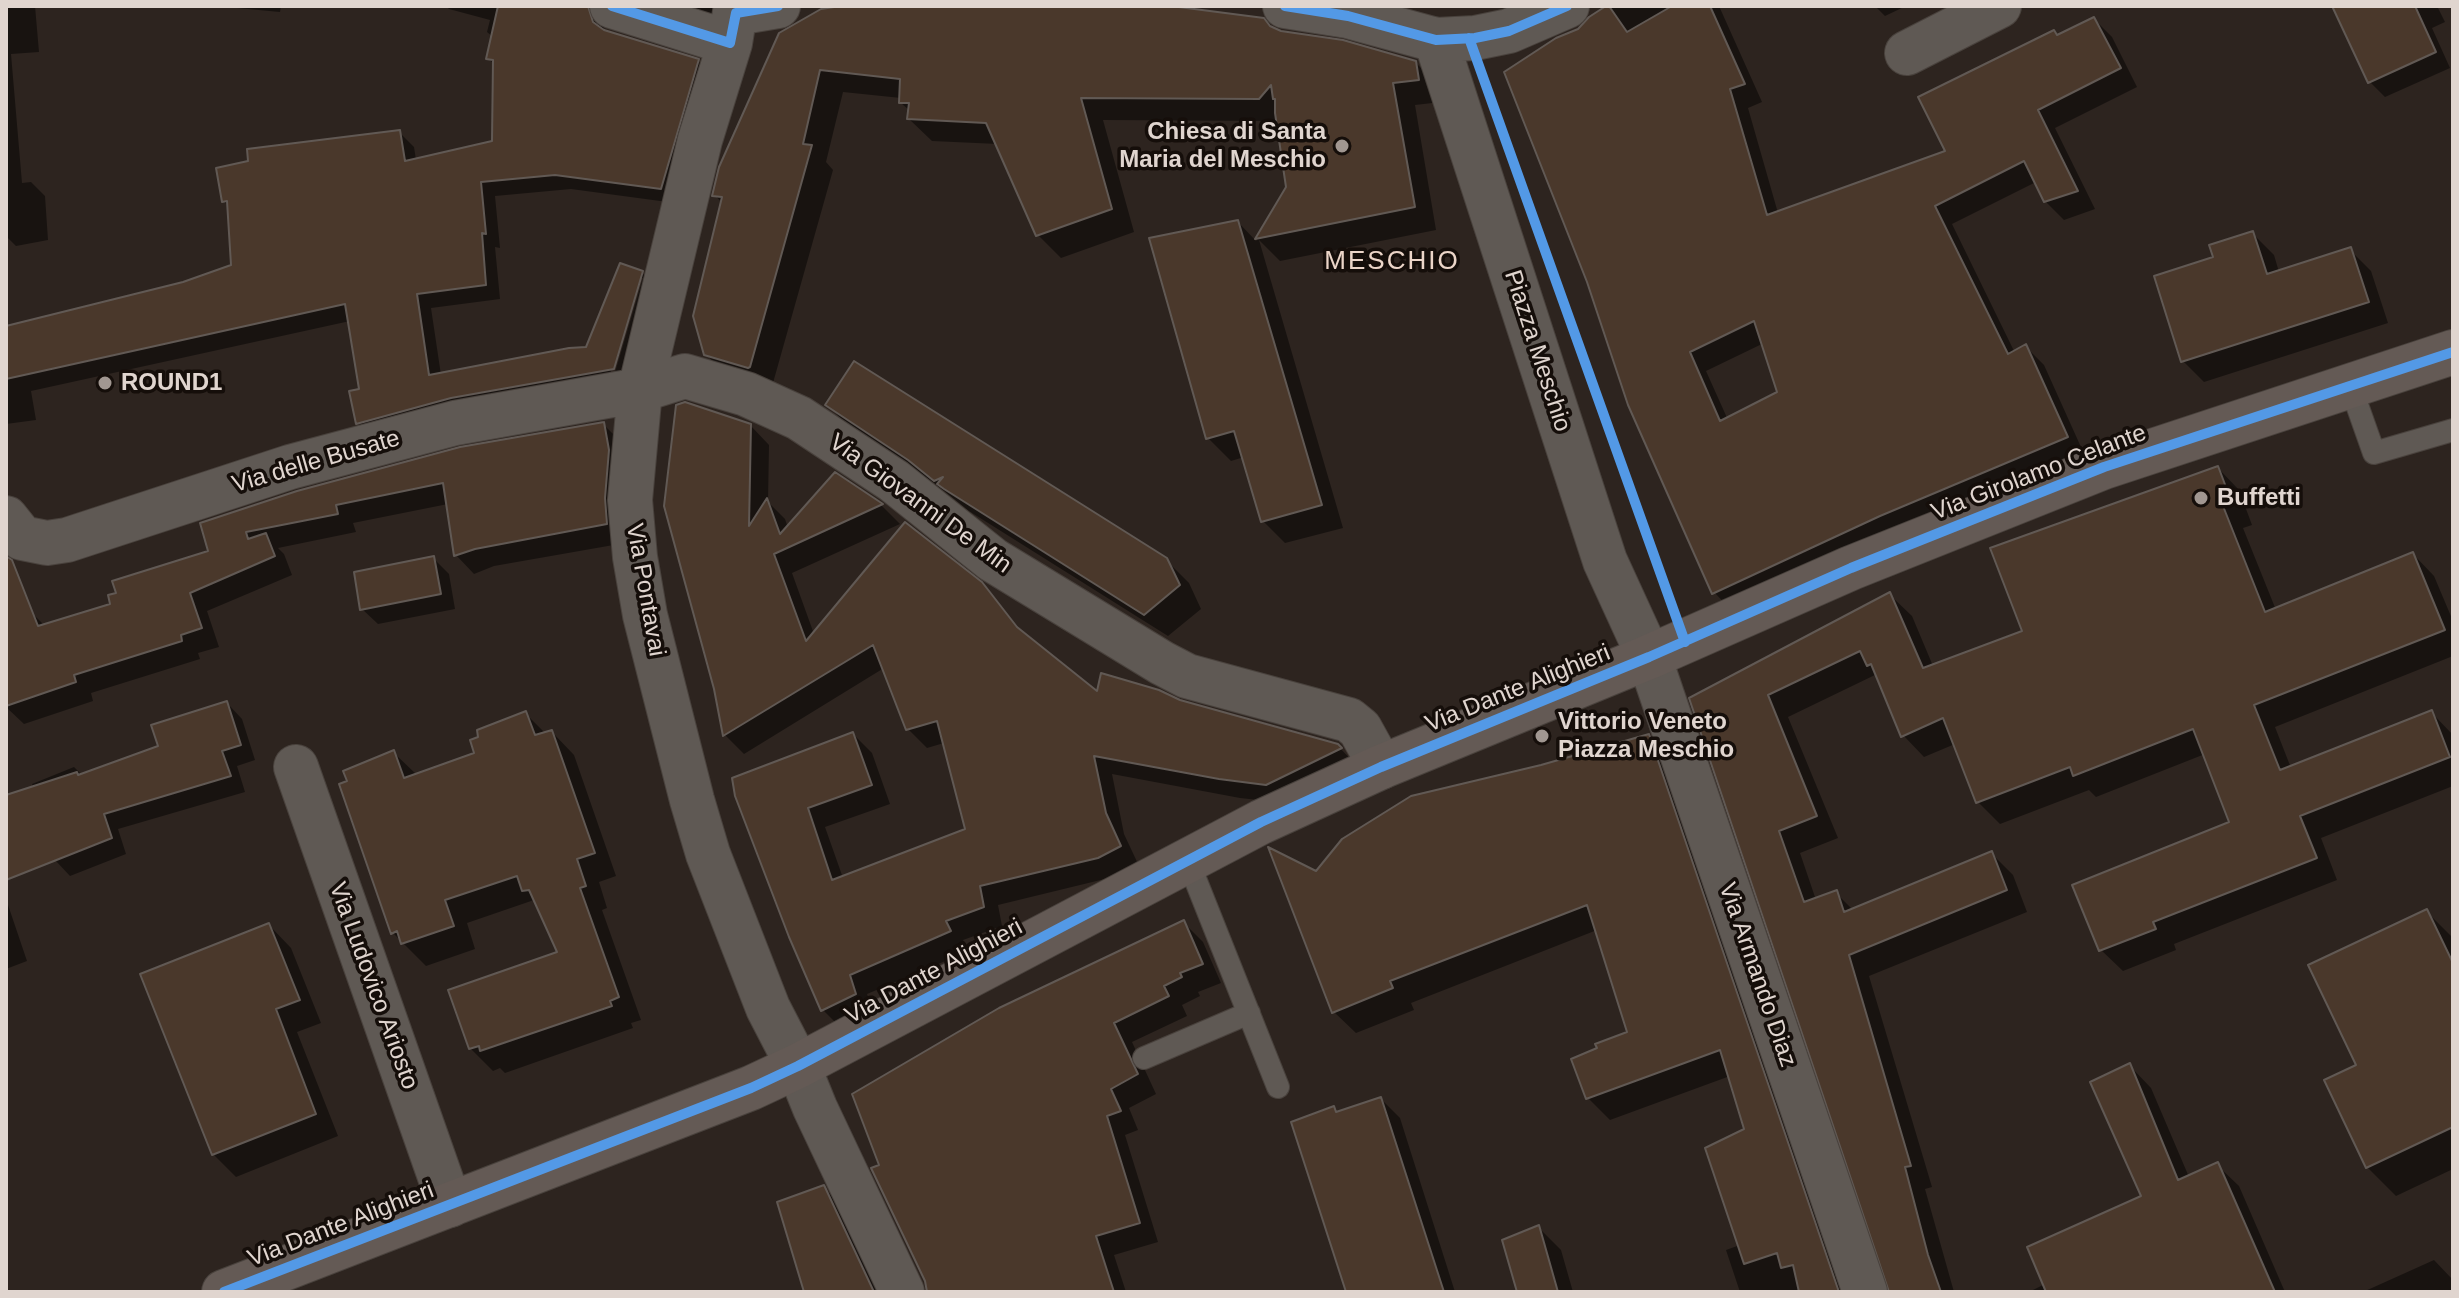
<!DOCTYPE html>
<html>
<head>
<meta charset="utf-8">
<style>
	body { margin:0 }
	#map { position:relative; width:2459px; height:1298px; overflow:hidden; background:#2d241f; font-family:Arial,sans-serif }
	canvas { display:block }
	.frame { position:absolute; inset:0; border:8px solid #e0d5cf; pointer-events:none }
</style>
</head>
<body>
<div id="map">
<canvas width="2459" height="1298"></canvas>
<div class="frame"></div>
</div>
<script>
const c = document.querySelector('canvas').getContext('2d');
c.lineJoin = 'round';
function fill(path, color) {
  c.fillStyle = color;
  c.fill(path, 'evenodd');
}
function shape(rows) {
  const path = new Path2D();
  for (const r of rows) {
    path.moveTo(r[0], r[1]);
    for (let i = 2; i < r.length; i += 2) path.lineTo(r[i], r[i + 1]);
  }
  return path;
}
function trace(path, color, width, dash) {
  c.strokeStyle = color;
  c.lineWidth = width;
  c.lineCap = dash ? 'butt' : 'round';
  c.setLineDash(dash || []);
  c.stroke(path);
}
function write(font, color, halo, rows, align = 'center') {
  c.font = font + ' Arial,sans-serif';
  c.lineWidth = 7;
  c.setLineDash([]);
  c.textBaseline = 'middle';
  c.strokeStyle = halo;
  c.fillStyle = color;
  for (const [text, x, y, turn = 0] of rows) {
    c.save();
    c.translate(x, y);
    c.rotate((+turn || 0) * Math.PI / 180);
    c.textAlign = isNaN(turn) ? turn : align;
    if (halo) c.strokeText(text, 0, 0);
    c.fillText(text, 0, 0);
    c.restore();
  }
}
const shadow = shape([
	[6,6,35,6,39,52,11,54,22,183,31,182,45,196,48,240,16,246,6,236],
	[216,6,281,6,280,12],
	[446,6,608,6,602,15,604,32,698,61,712,76,675,203,571,189,495,196,500,248,495,247,500,299,431,308,441,375,587,349,642,273,657,288,628,383,372,437,358,423,361,391,350,321,31,391,36,420,6,424,6,328,183,284,233,266,230,207,223,201,399,132,414,147,416,160,494,142,495,65,488,58,493,37,487,32,490,20,449,9],
	[639,278,643,278,613,379,609,378],
	[667,6,729,6,725,24],
	[865,6,1153,6,1272,29,1415,62,1439,86,1441,102,1415,105,1436,230,1280,261,1259,240,1343,528,1285,543,1263,521,1244,457,1231,461,1208,438,1238,222,1256,241,1288,188,1278,121,1103,120,1134,232,1061,258,1038,235,998,144,932,141,909,119,910,111,901,103,901,98,843,92,826,162,833,170,771,390,729,378,706,354,722,203,715,195],
	[1609,6,1719,6,1762,102,1748,108,1778,213,1948,152,2058,37,2094,19,2112,37,2137,87,2055,128,2095,209,2064,220,2045,201,2036,182,1952,224,2015,353,2026,347,2044,365,2085,456,1732,611,1714,592,1579,30,1590,18],
	[1764,343,1780,393,1728,420,1706,371],
	[1875,6,1906,6,1885,16],
	[2356,6,2437,6,2445,22,2432,28,2450,68,2385,97,2370,82],
	[2252,233,2274,255,2279,272,2350,250,2371,271,2388,323,2204,382,2183,361,2215,258],
	[828,405,1166,560,1189,583,1201,609,1168,636,969,511,933,482,850,428],
	[603,424,622,443,625,543,494,566,474,574,456,555,448,504,353,523,356,532,278,548,284,554,292,575,207,611,219,647,198,653,200,659,91,693,93,701,24,724,6,707,6,621,32,613,45,626,113,605,211,552,202,524],
	[750,425,769,445,768,502,785,519,788,528,835,475,882,506,900,524,792,573,814,634,980,584,1027,638,1098,694,1180,702,1337,745,1359,768,1286,803,1240,798,1112,774,1124,834,1139,866,1117,876,998,905,1002,926,963,940,969,951,867,994,874,1013,842,1029,823,1010,737,795,853,734,872,753,890,804,825,827,843,878,968,830,944,743,927,748,908,729,884,668,744,754,725,735,716,689],
	[2218,468,2239,490,2252,525,2243,528,2276,610,2413,554,2434,576,2453,621,2453,656,2275,727,2291,768,2431,712,2453,735,2453,786,2321,838,2337,880,2174,944,2176,950,2123,971,2101,950,2232,824,2205,754,2096,797,2089,790,2000,824,1978,802,1955,744,1924,757,1903,735,1877,674,1788,717,1838,838,1800,853,1816,900,1836,893,1853,910,1991,853,2013,875,2027,912,1869,976,1932,1187,1925,1189,1954,1292,1891,1292,1692,699,1890,595,1912,616,1933,666,2025,632],
	[433,558,449,574,455,609,378,624,362,609],
	[227,703,242,719,255,760,237,766,245,792,118,829,126,854,70,876,55,860,32,784,74,767,82,775,160,747],
	[526,714,546,734,552,732,574,755,616,876,599,882,607,908,602,910,641,1020,631,1023,633,1028,505,1073,500,1068,493,1071,470,1048,560,954,534,900,467,923,475,949,426,966,393,933,393,752,417,775,477,754],
	[1648,737,1670,758,1852,1292,1740,1292,1726,1250,1740,1245,1747,1130,1730,1076,1610,1120,1588,1098,1630,1033,1597,930,1411,1003,1414,1010,1356,1033,1334,1012,1316,873,1541,767],
	[6,899,27,961,6,969],
	[2427,912,2453,938,2453,1169,2396,1196,2367,1167],
	[1184,923,1203,942,1221,983,1198,992,1200,996,1182,1005,1187,1016,1132,1042,1156,1094,1129,1108,1138,1130,1125,1135,1158,1242,1114,1255,1126,1292,928,1292,927,1281,881,1166],
	[269,925,291,948,321,1023,297,1032,338,1136,236,1177,213,1154],
	[2130,1066,2151,1088,2189,1177,2217,1165,2239,1186,2285,1292,2029,1292,2045,1284,2144,1197],
	[1381,1099,1400,1118,1455,1292,1348,1292,1334,1108,1339,1113],
	[823,1187,842,1206,883,1292,799,1292,805,1290],
	[1538,1227,1561,1250,1573,1292,1519,1292],
	[2434,1260,2453,1280,2453,1292,2363,1292]
]);
const building = shape([
	[498,6,588,6,593,22,604,30,699,59,661,189,555,175,481,182,486,234,482,233,486,285,417,294,429,375,569,348,586,347,620,263,643,271,614,369,451,398,356,424,349,391,359,389,345,304,6,379,6,326,183,282,231,265,227,201,222,202,216,168,248,161,247,149,400,130,405,161,492,141,493,60,486,59,498,6],
	[841,6,1171,6,1264,18,1270,26,1281,31,1343,40,1416,61,1419,80,1393,83,1415,207,1255,239,1286,187,1275,113,1275,99,1273,99,1271,85,1259,99,1081,98,1112,209,1036,236,986,123,907,119,909,103,899,103,900,79,820,70,803,144,812,145,750,367,748,368,704,355,693,316,722,197,712,196,719,167,779,33,821,9,841,6],
	[1606,6,1609,6,1627,32,1672,6,1710,6,1745,84,1730,89,1767,215,1945,151,1918,97,2054,30,2057,35,2094,17,2121,68,2038,110,2078,191,2044,202,2024,161,1935,206,2008,354,2026,344,2068,437,1880,516,1712,594,1628,405,1587,282,1504,72,1556,38,1578,29,1589,17,1606,6],
	[1754,321,1777,392,1720,421,1690,352,1754,321],
	[2332,6,2415,6,2436,52,2368,83,2332,6],
	[1238,220,1322,505,1261,522,1234,431,1206,439,1149,238,1238,220],
	[2253,231,2267,274,2351,247,2369,302,2181,362,2154,276,2213,257,2209,245,2253,231],
	[854,361,1167,558,1180,585,1144,615,944,489,937,484,943,477,934,481,908,460,825,405,854,361],
	[685,402,751,424,749,526,767,498,780,534,835,472,883,504,774,554,806,641,905,522,982,582,1017,627,1097,691,1101,673,1159,690,1180,700,1338,744,1342,748,1266,785,1219,779,1094,756,1106,813,1121,846,1098,858,980,886,984,907,946,921,951,931,850,975,856,994,821,1011,789,937,735,796,732,778,853,732,872,785,808,808,832,880,965,829,937,721,906,730,873,645,723,736,714,689,664,506,676,405,685,402],
	[604,422,609,450,605,498,607,524,475,549,454,556,443,483,336,505,338,514,246,532,248,539,266,533,275,556,190,593,202,628,181,635,182,641,74,675,76,682,6,706,6,556,12,560,38,626,110,604,108,595,116,593,112,581,208,551,200,523,297,491,460,447,604,422],
	[2218,466,2232,503,2223,506,2265,612,2413,552,2445,630,2254,705,2280,770,2432,710,2450,757,2300,816,2317,858,2153,922,2156,929,2099,951,2072,885,2229,822,2193,729,2073,776,2070,767,1976,803,1943,718,1901,737,1871,664,1867,666,1860,651,1768,695,1817,816,1779,831,1804,902,1837,890,1844,912,1992,851,2007,890,1849,955,1911,1166,1905,1167,1928,1255,1941,1292,1889,1292,1689,698,1890,592,1923,668,2022,631,1990,548,2218,466],
	[434,556,441,594,360,610,354,572,434,556],
	[227,701,241,745,222,751,231,776,104,814,112,838,6,880,6,795,77,772,78,775,158,746,151,725,227,701],
	[526,711,535,735,552,730,595,853,577,859,586,886,580,888,619,997,610,1001,612,1006,480,1051,479,1046,469,1049,448,990,557,952,529,890,522,891,517,876,445,900,454,926,401,944,397,931,391,934,339,784,347,781,343,771,394,750,404,778,474,753,470,740,478,737,477,730,526,711],
	[1649,734,1839,1292,1799,1292,1793,1265,1781,1268,1777,1253,1744,1264,1705,1148,1744,1129,1720,1050,1586,1099,1571,1059,1597,1048,1595,1044,1627,1032,1587,905,1390,981,1393,988,1332,1013,1268,847,1316,871,1342,839,1411,796,1541,765,1649,734],
	[2427,909,2453,963,2453,1127,2366,1168,2324,1080,2356,1065,2308,965,2427,909],
	[1184,920,1203,964,1180,973,1182,977,1164,986,1169,996,1114,1023,1138,1074,1111,1089,1121,1111,1107,1116,1140,1223,1096,1236,1114,1292,927,1292,925,1281,871,1168,879,1165,852,1094,999,1008,1184,920],
	[269,923,300,1000,276,1009,316,1114,212,1155,140,974,269,923],
	[2130,1063,2178,1180,2218,1162,2275,1292,2046,1292,2027,1247,2141,1196,2090,1082,2130,1063],
	[1381,1097,1444,1292,1346,1292,1291,1122,1334,1106,1336,1112,1381,1097],
	[824,1185,874,1292,804,1292,777,1202,824,1185],
	[1539,1225,1558,1292,1517,1292,1502,1240,1539,1225]
]);
const lane = shape([
	[2350,385,2374,453,2453,430],
	[1188,861,1278,1087],
	[1144,1058,1249,1013]
]);
const street = shape([
	[612,6,730,43],
	[736,6,730,43,700,140,640,390,630,500,635,557,645,615,692,800,708,854,768,1008,798,1066,815,1108,902,1292],
	[1285,6,1348,16,1436,40,1475,38,1509,31,1567,6],
	[736,13,778,6],
	[1436,40,1605,561,1649,657,1865,1292],
	[1907,53,1999,6],
	[6,518,22,538,47,543,67,540,290,467,455,423,640,390,685,376,746,394,799,418,894,481,993,560,1162,663,1187,676,1349,720,1360,729,1381,767],
	[296,767,450,1205]
]);
const secondary = shape([
	[224,1292,751,1088,798,1066,1261,822,1381,767,1649,657,1851,568,2104,467,2453,352]
]);
const cycleway = shape([
	[612,6,730,43,736,13,778,6],
	[1285,6,1348,16,1436,40,1475,38,1509,31,1567,6],
	[1469,38,1685,642],
	[224,1292,751,1088,798,1066,1261,822,1381,767,1649,657,1851,568,2104,467,2453,352]
]);
const markers = [
	[1342,146,8,"#a19791"],
	[105,383,8,"#a19791"],
	[2201,498,8,"#a19791"],
	[1542,736,8,"#a19791"]
];
const poiNames = [
	["Chiesa di Santa",1326,132,"right"],
	["Maria del Meschio",1326,160,"right"],
	["ROUND1",121,383],
	["Buffetti",2217,498],
	["Vittorio Veneto",1558,722],
	["Piazza Meschio",1558,750]
];
const streetNames = [
	["Piazza Meschio",1537,351,72],
	["Via delle Busate",316,462,-16],
	["Via Girolamo Celante",2039,473,-21],
	["Via Giovanni De Min",920,504,36],
	["Via Pontavai",645,590,80],
	["Via Dante Alighieri",1518,689,-22],
	["Via Dante Alighieri",934,972,-28],
	["Via Armando Diaz",1757,975,71],
	["Via Ludovico Ariosto",373,986,70],
	["Via Dante Alighieri",341,1225,-21]
];
const neighbourhoodNames = [
	["MESCHIO",1392,262]
];
fill(shadow, '#0007');
fill(building, '#4a382b');
trace(building, '#615954', 2);
trace(lane, '#49423d', 24);
trace(street, '#49423d', 46);
trace(secondary, '#49423d', 46);
trace(lane, '#5f5954', 22);
trace(street, '#5f5954', 44);
trace(secondary, '#645a55', 44);
trace(cycleway, '#5399e6', 10);
for (const [x, y, r, color] of markers) {
  const dot = new Path2D();
  dot.arc(x, y, r, 0, 2 * Math.PI);
  c.fillStyle = color;
  c.fill(dot);
  trace(dot, '#150e0a', 3);
}
write('bold 24px', '#e0d5cf', '#150e0a', poiNames, 'left');
write('24px', '#e0d5cf', '#150e0a', streetNames);
c.letterSpacing = '2px';
write('26px', '#ebd5c8', '#150e0a', neighbourhoodNames);
c.letterSpacing = '0px';
</script>
</body>
</html>
